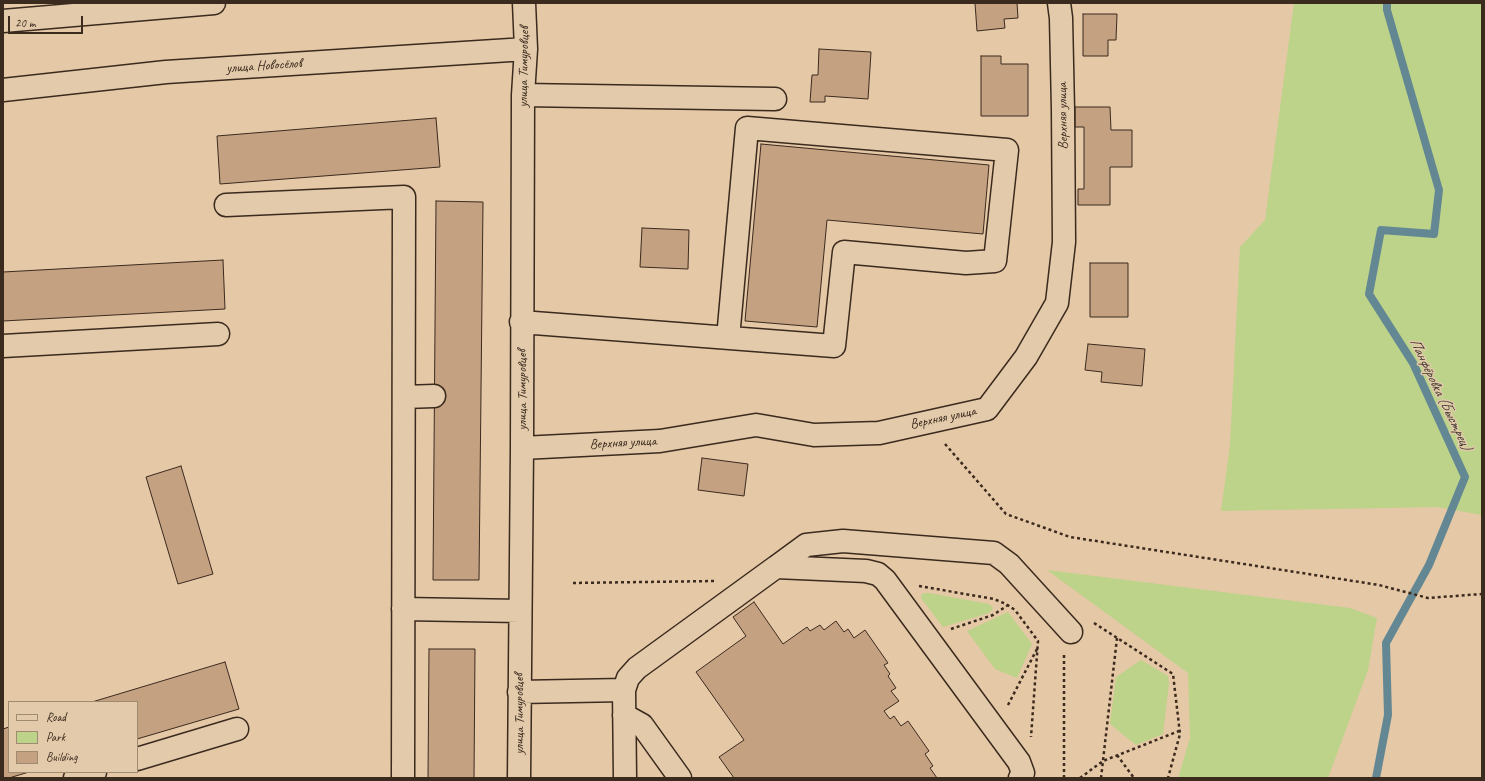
<!DOCTYPE html>
<html>
<head>
<meta charset="utf-8">
<style>
	body { margin:0 }
	#map { position:relative; width:1485px; height:781px; overflow:hidden; background:#e5c8a6; font-family:Caveat,sans-serif }
	canvas { display:block }
	.frame { position:absolute; inset:0; border:4px solid #3b2a1e; pointer-events:none }
	.legend { position:absolute; left:8px; top:701px; width:130px; height:72px; box-sizing:border-box; background:#e2caaa; border:1px solid #9f8a72; margin:0; padding:5px 7px; list-style:none; font-size:12px; color:#3b2a1e }
	.legend li { display:flex; align-items:center; gap:8px; height:20px }
	.legend b { width:20px; border:1px solid #9f8a72 }
	.scale { position:absolute; left:8px; top:16px; width:75px; height:18px; box-sizing:border-box; border:2px solid #3b2a1e; border-top:0; padding-left:5px; font-size:12px; line-height:14px; white-space:nowrap; color:#3b2a1e; -webkit-text-stroke:3px #e2caaa; paint-order:stroke }
</style>
</head>
<body>
<div id="map">
<canvas width="1485" height="781"></canvas>
<div class="frame"></div>
<ul class="legend">
<li><b style="height:5px;background:#e2caaa"></b>Road</li>
<li><b style="height:11px;background:#bcd389"></b>Park</li>
<li><b style="height:11px;background:#c4a180"></b>Building</li>
</ul>
<div class="scale">20 m</div>
</div>
<script>
const c = document.querySelector('canvas').getContext('2d');
c.lineJoin = 'round';
function fill(path, color) {
  c.fillStyle = color;
  c.fill(path, 'evenodd');
}
function shape(rows) {
  const path = new Path2D();
  for (const r of rows) {
    path.moveTo(r[0], r[1]);
    for (let i = 2; i < r.length; i += 2) path.lineTo(r[i], r[i + 1]);
  }
  return path;
}
function trace(path, color, width, dash) {
  c.strokeStyle = color;
  c.lineWidth = width;
  c.lineCap = dash ? 'butt' : 'round';
  c.setLineDash(dash || []);
  c.stroke(path);
}
function write(font, color, halo, rows, align = 'center') {
  c.font = font + ' Caveat,sans-serif';
  c.lineWidth = 3;
  c.setLineDash([]);
  c.textBaseline = 'middle';
  c.strokeStyle = halo;
  c.fillStyle = color;
  for (const [text, x, y, turn = 0] of rows) {
    c.save();
    c.translate(x, y);
    c.rotate((+turn || 0) * Math.PI / 180);
    c.textAlign = isNaN(turn) ? turn : align;
    if (halo) c.strokeText(text, 0, 0);
    c.fillText(text, 0, 0);
    c.restore();
  }
}
const green = shape([
	[1294,3,1482,3,1482,515,1437,507,1221,511,1230,445,1240,247,1265,220],
	[1047,570,1350,608,1377,618,1368,670,1328,778,1178,778,1190,738,1188,673],
	[925,593,929,593,989,604,993,608,992,610,989,613,943,627,921,598,922,594],
	[1008,612,1032,644,1017,678,995,669,967,631],
	[1141,660,1168,676,1169,683,1163,734,1136,745,1110,724,1116,677]
]);
const stream = shape([
	[1376,778,1388,715,1386,643,1429,565,1465,477,1413,363,1369,294,1381,230,1434,234,1439,190,1387,10,1387,3]
]);
const building = shape([
	[975,3,1017,3,1018,18,1004,19,1005,28,977,31,975,3],
	[1083,14,1117,14,1116,40,1108,40,1108,56,1083,56,1083,14],
	[819,49,871,52,868,99,825,96,825,102,810,102,812,75,818,75,819,49],
	[981,56,1001,56,1001,64,1028,64,1028,116,981,116,981,56],
	[1075,107,1110,107,1111,130,1132,130,1132,167,1110,167,1110,205,1078,205,1078,189,1084,189,1084,127,1075,127,1075,107],
	[436,118,440,167,220,184,217,136,436,118],
	[761,144,989,165,983,234,827,220,817,327,745,321,761,144],
	[436,201,483,202,479,580,433,580,436,201],
	[642,228,689,230,688,269,640,267,642,228],
	[223,260,225,309,3,321,3,272,223,260],
	[1090,263,1128,263,1128,317,1090,317,1090,263],
	[1088,344,1145,349,1142,386,1101,382,1102,372,1085,370,1088,344],
	[702,458,748,464,744,496,698,490,702,458],
	[181,466,213,574,178,584,146,477,181,466],
	[754,602,783,644,807,627,810,631,820,625,824,630,836,621,844,632,848,629,854,638,865,630,888,663,884,665,890,674,888,676,896,688,891,691,899,701,884,711,890,719,894,716,901,726,908,721,929,751,925,754,933,766,930,768,937,778,734,778,719,757,744,740,696,672,746,636,733,617,754,602],
	[429,649,475,649,474,778,428,778,429,649],
	[225,662,239,709,137,739,137,702,92,702,225,662],
	[9,727,9,772,29,772,9,778,3,778,3,729,9,727]
]);
const path = shape([
	[945,444,1006,514,1070,537,1379,585,1428,598,1482,594],
	[573,583,715,581],
	[919,586,994,599,1006,604,1015,610,1038,641,1031,737],
	[1094,623,1173,674,1180,734,1168,778],
	[951,629,993,615,1008,605],
	[1008,705,1037,649],
	[1117,755,1134,778],
	[1064,778,1064,655],
	[1080,778,1103,761,1179,731],
	[1101,778,1117,638]
]);
const minor = shape([
	[3,21,214,3],
	[3,90,166,72,526,49],
	[523,95,775,99],
	[226,205,404,197,403,778],
	[521,322,834,346,844,252,966,263,995,261,1007,150,747,128,728,338],
	[3,346,218,334],
	[404,397,434,396],
	[522,448,660,441,756,425,814,435,879,433,987,409,1026,357,1057,303,1064,242,1063,110,1061,18,1059,3],
	[776,567,806,545,843,541,994,553,1009,564,1071,632],
	[403,609,520,611],
	[519,692,624,690],
	[624,715,642,725,680,778],
	[137,759,237,729],
	[75,778,95,772],
	[519,778,522,448,523,95,526,49,524,3],
	[625,778,624,690,628,678,637,668,776,567,866,571,878,574,885,580,1019,762,1023,773,1020,778]
]);
const streetNames = [
	["улица Новосёлов",264,66,-4],
	["улица Тимуровцев",524,67,-89],
	["Верхняя улица",1063,116,-91],
	["улица Тимуровцев",522,390,-90],
	["Верхняя улица",943,418,-12],
	["Верхняя улица",623,443,-3],
	["улица Тимуровцев",519,714,-90]
];
const waterNames = [
	["Панфёровка (Быстрец)",1440,394,64]
];
fill(green, '#bcd389');
trace(stream, '#648893', 8);
fill(building, '#c4a180');
trace(building, '#3b2a1e', 1);
trace(minor, '#3b2a1e', 25);
trace(path, '#3b2a1e', 2.5, [3, 3]);
trace(minor, '#e2caaa', 22);
write('14px', '#3b2a1e', '#e2caaa', streetNames);
write('italic 15px', '#423a32', '#e2caaa', waterNames);
</script>
</body>
</html>
